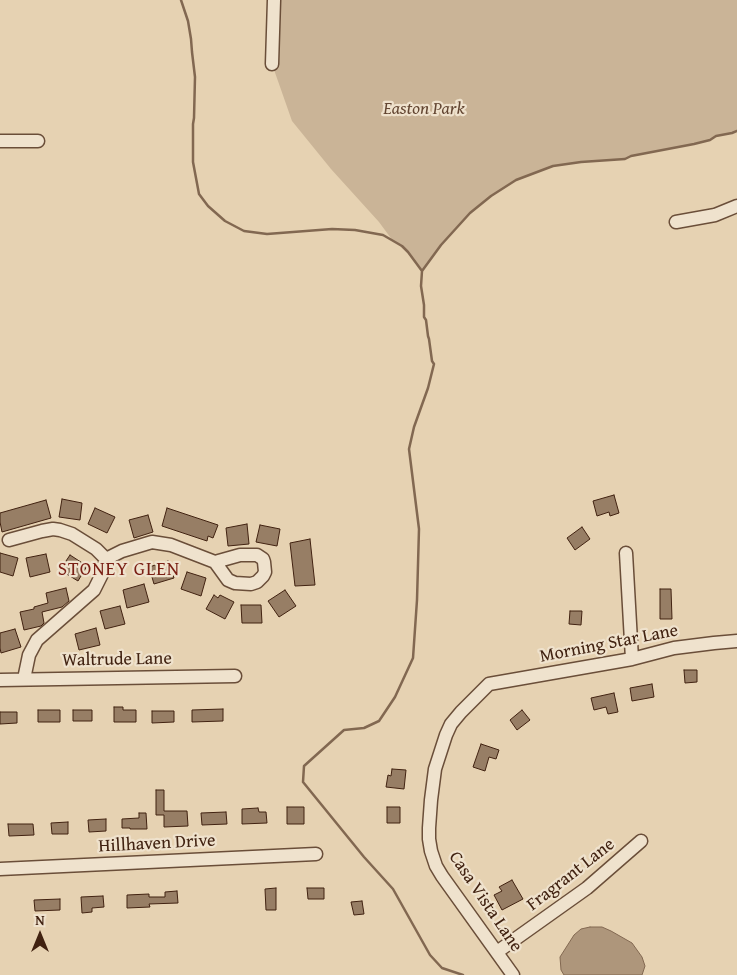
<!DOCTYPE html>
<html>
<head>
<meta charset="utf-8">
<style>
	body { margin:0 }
	#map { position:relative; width:737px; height:975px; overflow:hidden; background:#e6d2b2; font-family:"Gentium Book Plus",serif }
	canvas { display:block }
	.north { position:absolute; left:15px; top:910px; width:50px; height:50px; -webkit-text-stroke:4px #efe2cd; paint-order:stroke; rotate:0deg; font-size:14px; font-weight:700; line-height:20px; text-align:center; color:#412211 }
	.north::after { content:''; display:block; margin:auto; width:18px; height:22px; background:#412211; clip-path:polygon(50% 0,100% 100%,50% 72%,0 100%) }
</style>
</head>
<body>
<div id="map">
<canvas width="737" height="975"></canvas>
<div class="north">N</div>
</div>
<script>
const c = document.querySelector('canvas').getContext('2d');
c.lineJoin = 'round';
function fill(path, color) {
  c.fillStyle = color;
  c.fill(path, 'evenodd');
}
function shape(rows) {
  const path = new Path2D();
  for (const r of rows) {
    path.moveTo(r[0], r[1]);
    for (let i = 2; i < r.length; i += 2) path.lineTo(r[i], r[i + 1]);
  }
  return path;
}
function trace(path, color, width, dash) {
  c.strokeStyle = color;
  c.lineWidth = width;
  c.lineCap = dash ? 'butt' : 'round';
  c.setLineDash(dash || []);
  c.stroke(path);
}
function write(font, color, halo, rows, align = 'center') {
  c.font = font + ' "Gentium Book Plus",serif';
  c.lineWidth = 4.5;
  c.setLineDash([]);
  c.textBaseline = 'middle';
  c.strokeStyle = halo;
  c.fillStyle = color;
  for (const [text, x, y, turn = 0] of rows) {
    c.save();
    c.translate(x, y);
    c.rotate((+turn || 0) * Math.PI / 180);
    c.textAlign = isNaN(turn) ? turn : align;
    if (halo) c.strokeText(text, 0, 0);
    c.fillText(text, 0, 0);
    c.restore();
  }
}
const green = shape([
	[274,0,737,0,737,131,732,133,716,136,710,140,694,144,631,156,625,159,581,162,553,166,516,180,491,196,470,213,441,245,422,271,408,252,393,241,379,222,331,169,292,121,272,64]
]);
const water = shape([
	[590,927,602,927,611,931,632,943,642,957,645,966,642,975,564,975,561,970,560,957,574,935,581,929,590,927]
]);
const stream = shape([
	[181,0,188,21,191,39,192,52,195,77,194,118,193,124,193,162,199,194,208,206,225,221,244,231,267,234,332,229,355,230,383,235,402,246,408,252,422,271],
	[463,975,442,968,430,955,393,889,364,857,303,782,304,766,344,730,364,728,379,721,395,697,413,658,417,600,419,529,409,449,414,427,428,388,434,364,432,361,429,339,428,336,426,320,424,317,424,305,421,286,422,271,441,245,470,213,491,196,516,180,553,166,581,162,625,159,631,156,694,144,710,140,716,136,732,133,737,131]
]);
const building = shape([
	[614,495,619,513,610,516,609,512,597,516,593,501,614,495],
	[62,499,82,503,80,520,59,517,62,499],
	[46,500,51,518,2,532,0,522,0,513,46,500],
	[95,508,115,517,107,533,88,524,95,508],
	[167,508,218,525,213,538,208,536,207,541,162,526,167,508],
	[148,515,153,532,134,538,129,520,148,515],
	[247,524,249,544,228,546,226,528,247,524],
	[260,525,280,529,277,546,256,542,260,525],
	[582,527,590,539,575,550,567,538,582,527],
	[310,539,315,585,295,586,290,543,310,539],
	[0,553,18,558,13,576,0,572,0,553],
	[46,554,50,572,30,577,26,558,46,554],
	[70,555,87,566,78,581,60,570,70,555],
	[168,561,174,578,154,584,149,567,168,561],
	[187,572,206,578,201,596,181,589,187,572],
	[144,584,149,602,127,608,123,590,144,584],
	[66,588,69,601,62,607,42,612,44,623,41,626,24,630,20,612,34,609,34,607,48,603,46,593,66,588],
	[660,589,671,589,672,619,660,619,660,589],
	[285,590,296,606,279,617,268,601,285,590],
	[214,595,218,598,220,595,234,602,225,619,206,609,214,595],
	[241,605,261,605,262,623,242,623,241,605],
	[120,606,125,624,105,629,100,611,120,606],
	[570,611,582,611,581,625,569,624,570,611],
	[96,628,100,645,79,650,75,634,96,628],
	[15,629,21,647,1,653,0,648,0,633,15,629],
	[684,670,697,670,697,682,685,683,684,670],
	[652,684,654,697,632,701,630,688,652,684],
	[614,693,618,712,608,714,606,707,594,710,591,698,614,693],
	[114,707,123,707,123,710,136,710,136,722,114,722,114,707],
	[223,709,223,721,192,722,192,710,223,709],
	[38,710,60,710,60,722,38,722,38,710],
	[73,710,92,710,92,721,73,721,73,710],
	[522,710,530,720,517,730,510,720,522,710],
	[152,711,174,711,174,722,152,723,152,711],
	[0,712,17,712,17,723,0,724,0,712],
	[481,744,499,750,496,759,489,757,485,771,473,767,481,744],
	[392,769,406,770,404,789,386,787,388,775,391,776,392,769],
	[156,790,164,790,164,811,187,811,188,826,164,827,164,815,156,815,156,790],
	[287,807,304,807,304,824,287,824,287,807],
	[387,807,400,807,400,823,387,823,387,807],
	[258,808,259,812,266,812,267,823,242,824,242,809,258,808],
	[226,812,227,824,202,825,201,813,226,812],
	[139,813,146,813,147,829,130,829,130,828,122,828,122,819,139,818,139,813],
	[106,819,106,831,89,832,88,820,106,819],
	[68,822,68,834,52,834,51,823,68,822],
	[8,824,33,824,34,835,9,836,8,824],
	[512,880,523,899,502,910,494,895,502,891,499,887,512,880],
	[276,888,276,910,266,910,265,889,276,888],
	[307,888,324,888,324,899,308,899,307,888],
	[177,891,178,903,149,904,150,907,127,908,127,895,149,894,149,897,165,897,165,892,177,891],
	[103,896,104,907,92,908,92,912,82,913,81,897,103,896],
	[60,899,60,910,35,911,34,900,60,899],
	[362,901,364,914,354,915,351,902,362,901]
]);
const minor = shape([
	[272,64,274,0],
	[0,141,38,141],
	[676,222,715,215,737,206],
	[9,540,42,531,53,529,60,530,72,534,96,549,106,559,103,572,94,590,37,640,29,655,24,679],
	[626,553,632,659],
	[106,559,122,551,152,542,171,545,215,562,228,580,235,583,251,584,257,582,263,576,265,572,264,562,263,559,257,555,240,555,215,562],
	[0,680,235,676],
	[0,869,316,854],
	[497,952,587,888,641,841],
	[513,975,442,876,436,866,431,851,429,839,429,828,431,800,435,769,446,735,451,724,461,712,489,684,632,659,674,648,714,643,737,641]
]);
const parkNames = [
	["Easton Park",424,109]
];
const streetNames = [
	["Morning Star Lane",609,644,-11],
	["Waltrude Lane",117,660,-1],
	["Hillhaven Drive",157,844,-3],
	["Fragrant Lane",571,875,-38],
	["Casa Vista Lane",485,902,56]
];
const neighbourhoodNames = [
	["STONEY GLEN",119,570]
];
fill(green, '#cab497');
fill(water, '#ae967b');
trace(water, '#826851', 1);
trace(stream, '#826851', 2.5);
fill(building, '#977e65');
trace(building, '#412211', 1);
trace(minor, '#6a4e39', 15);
trace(minor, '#efe2cd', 12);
write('italic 18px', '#634632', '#efe2cd', parkNames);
write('18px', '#412211', '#efe2cd', streetNames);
c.letterSpacing = '1px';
write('19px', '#7a1f14', '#efe2cd', neighbourhoodNames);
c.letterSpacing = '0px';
</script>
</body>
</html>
